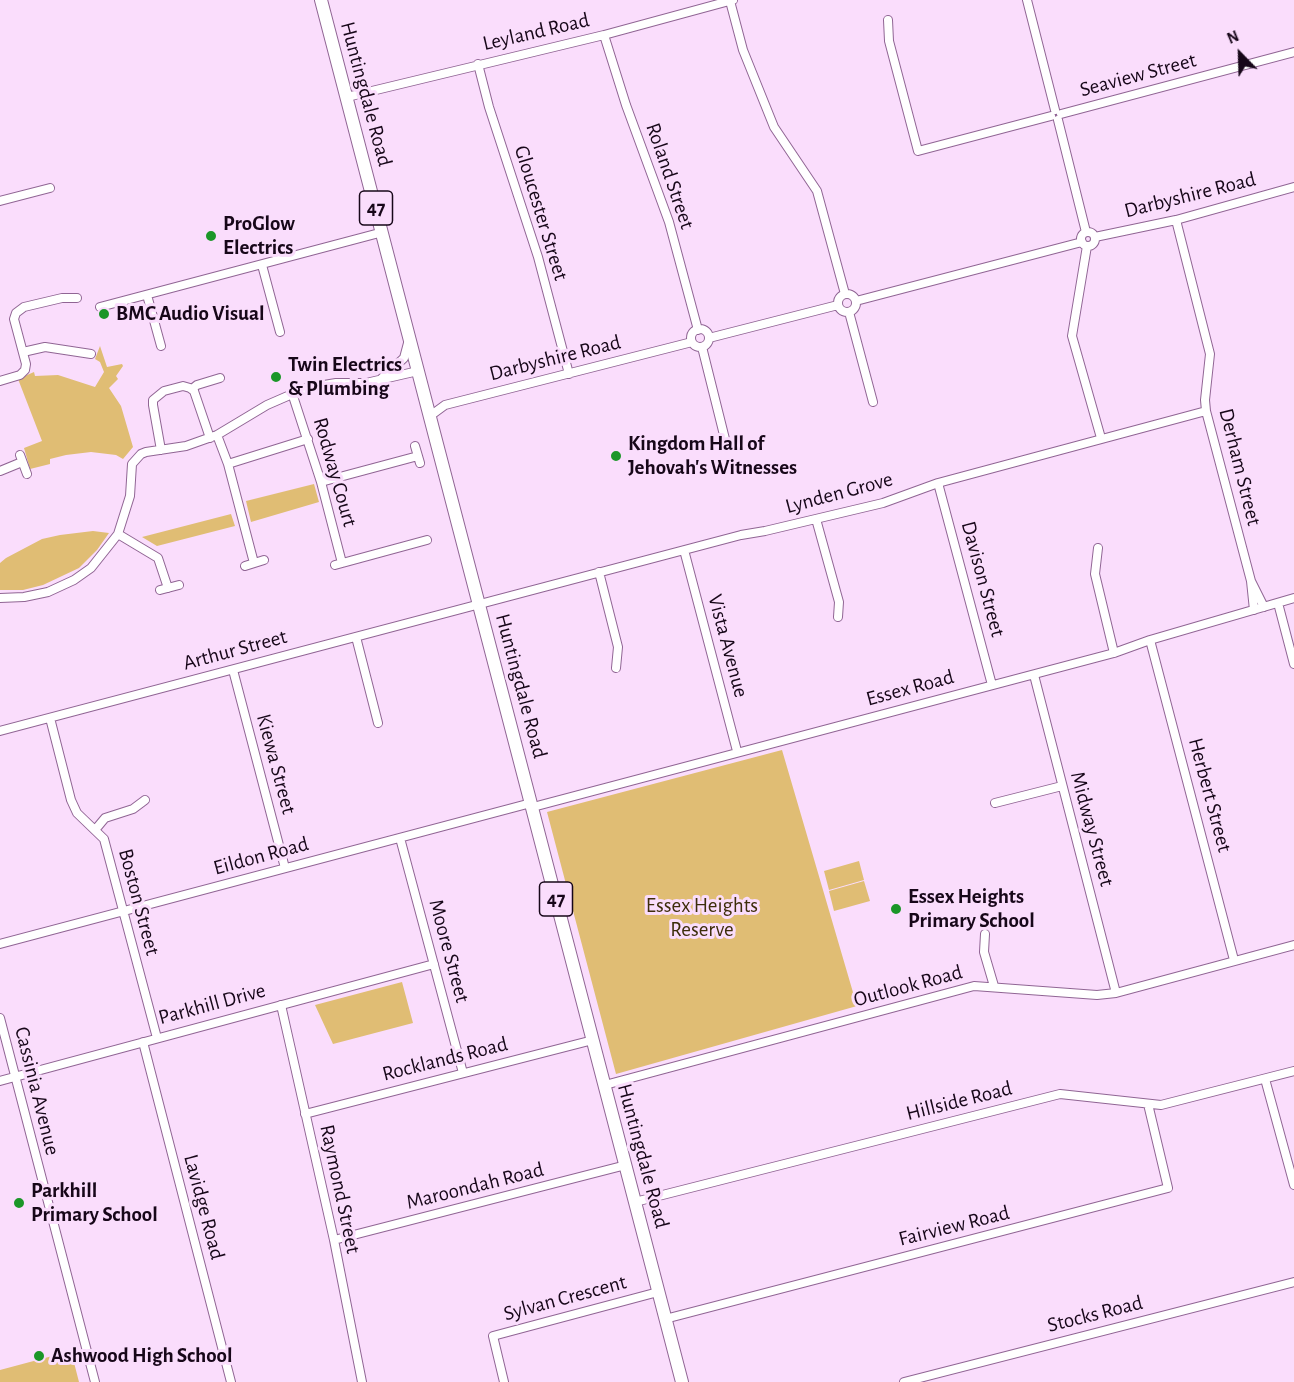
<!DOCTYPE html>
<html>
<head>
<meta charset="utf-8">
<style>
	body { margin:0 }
	#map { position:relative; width:1294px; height:1382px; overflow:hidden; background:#faddfc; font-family:"Alegreya Sans",sans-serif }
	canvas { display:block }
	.north { position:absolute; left:1210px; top:24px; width:60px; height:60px; -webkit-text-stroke:4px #faddfc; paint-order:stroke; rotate:337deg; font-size:16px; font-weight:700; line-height:24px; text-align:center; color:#170719 }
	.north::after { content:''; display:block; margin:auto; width:21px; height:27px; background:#170719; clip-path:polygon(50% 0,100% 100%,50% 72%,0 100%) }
</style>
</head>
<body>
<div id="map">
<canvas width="1294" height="1382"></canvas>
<div class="north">N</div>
</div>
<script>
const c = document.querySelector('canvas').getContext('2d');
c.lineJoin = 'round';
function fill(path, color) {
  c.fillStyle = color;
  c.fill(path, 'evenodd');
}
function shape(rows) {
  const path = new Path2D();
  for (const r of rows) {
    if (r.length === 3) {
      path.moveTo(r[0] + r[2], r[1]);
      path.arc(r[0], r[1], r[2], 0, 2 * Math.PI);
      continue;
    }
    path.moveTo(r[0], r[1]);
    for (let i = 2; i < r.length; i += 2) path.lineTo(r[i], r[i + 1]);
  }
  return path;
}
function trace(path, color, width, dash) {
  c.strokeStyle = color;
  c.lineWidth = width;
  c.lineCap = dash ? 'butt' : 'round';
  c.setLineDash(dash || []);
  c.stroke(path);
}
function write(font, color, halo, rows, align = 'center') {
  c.font = font + ' "Alegreya Sans",sans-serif';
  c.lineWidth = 6;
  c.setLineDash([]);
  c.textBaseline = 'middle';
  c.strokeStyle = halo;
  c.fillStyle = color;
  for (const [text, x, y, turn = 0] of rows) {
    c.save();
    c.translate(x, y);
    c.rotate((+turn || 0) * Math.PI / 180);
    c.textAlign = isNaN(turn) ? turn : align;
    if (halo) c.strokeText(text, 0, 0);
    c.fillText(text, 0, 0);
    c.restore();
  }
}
const green = shape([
	[100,346,107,367,122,364,123,366,116,376,118,379,109,388,121,406,133,447,123,459,116,455,91,452,66,455,50,459,50,464,30,469,24,448,42,441,18,379,34,372,35,376,58,375,95,387,104,372,100,362,95,359],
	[314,484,319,502,251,522,246,501],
	[231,514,235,526,157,546,142,537],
	[93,531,109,533,97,550,79,568,43,585,23,590,0,590,0,563,6,558,42,539,60,535],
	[782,750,857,1006,616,1074,547,812],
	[859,861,864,880,829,890,824,871],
	[864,881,870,901,834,911,829,891],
	[402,982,413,1023,333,1044,315,1005],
	[71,1351,79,1382,0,1382,0,1370]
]);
const street = shape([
	[1027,0,1055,110],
	[730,1,743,50,774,127,817,191,845,294],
	[888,20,889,41,918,151,1051,116],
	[604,35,626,105,669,222,698,330],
	[478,64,489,107,538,257,569,374],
	[347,97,604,35,733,0],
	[1061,114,1294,52],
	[1058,120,1086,232],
	[0,201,50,188],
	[1176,220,1210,354,1205,400,1206,411,1251,581,1254,610],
	[1088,239,7],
	[1095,237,1176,220,1294,187],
	[1087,246,1072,336,1101,438],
	[262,265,280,332],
	[847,303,9],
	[147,295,161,346],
	[856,301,1082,242],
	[100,307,383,232],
	[849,312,873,402],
	[700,338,9],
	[709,338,838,305],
	[702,347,726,443],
	[23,352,45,347,91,354],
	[380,380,404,358,408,343],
	[0,381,20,375,25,370,26,364,14,319,16,313,24,307,62,298,77,298],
	[192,389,197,385,220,378],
	[292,393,321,482,342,563],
	[430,416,445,405,692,342],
	[217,435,228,464,254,563],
	[415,446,420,463],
	[161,450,153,405,153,400,164,391,183,386,190,388,194,391,210,438],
	[20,455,27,474],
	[228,464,308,439],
	[0,471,22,462],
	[321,482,418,456],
	[938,483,992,685],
	[816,519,839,602,838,617],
	[118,534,158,558,168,588],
	[1098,548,1095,574,1114,653],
	[684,550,737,751],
	[335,565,427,540],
	[245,566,264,560],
	[599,572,618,647,616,668],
	[1251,581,1264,607],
	[160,590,179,585],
	[0,598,24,597,48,592,74,580,91,568,118,534,130,496,132,464,141,454,146,452,186,446,217,435,267,405,306,388,336,383,366,383,418,371],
	[1278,603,1294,664],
	[356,637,378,723],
	[1150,640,1234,960],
	[233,670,285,868],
	[1034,675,1116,993],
	[50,718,71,800,77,813,104,839,157,1038],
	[0,731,741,535,765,531,883,503,938,483,1206,411],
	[995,803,1062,786],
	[533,807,1114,653,1150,640,1294,598],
	[95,830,105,818,133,809,145,800],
	[400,838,463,1073],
	[985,934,984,952,994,986],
	[0,944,531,803],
	[281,1005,334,1240,362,1382],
	[0,1018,95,1382],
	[143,1042,231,1382],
	[1265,1079,1294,1185],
	[0,1081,434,964],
	[605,1085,974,986,1097,995,1116,993,1294,945],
	[305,1114,593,1040],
	[635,1202,1060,1094,1161,1105,1294,1071],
	[334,1240,626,1165],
	[665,1319,1168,1188,1148,1104],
	[504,1382,493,1336,658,1292],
	[904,1382,1294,1282]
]);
const primary = shape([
	[321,0,682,1382]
]);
const markers = [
	[211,236,6,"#1b9628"],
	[104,314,6,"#1b9628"],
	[276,377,6,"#1b9628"],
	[616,456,6,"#1b9628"],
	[896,909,6,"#1b9628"],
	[19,1203,6,"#1b9628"],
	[39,1356,6,"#1b9628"]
];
const shields = [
	[376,208,33],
	[556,899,33]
];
const shieldNames = [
	["47",376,208],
	["47",556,899]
];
const streetNames = [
	["Leyland Road",536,32,-13],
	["Seaview Street",1138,75,-15],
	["Huntingdale Road",366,94,75],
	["Roland Street",670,176,71],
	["Darbyshire Road",1190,195,-14],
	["Gloucester Street",541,213,73],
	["Darbyshire Road",555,358,-14],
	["Derham Street",1240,467,76],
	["Rodway Court",335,472,74],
	["Lynden Grove",839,493,-15],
	["Davison Street",983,579,75],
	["Vista Avenue",728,646,75],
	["Arthur Street",235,650,-15],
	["Huntingdale Road",521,686,75],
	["Essex Road",910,688,-15],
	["Kiewa Street",276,764,75],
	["Herbert Street",1210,795,75],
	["Midway Street",1092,829,75],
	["Eildon Road",261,856,-15],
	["Boston Street",139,902,75],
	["Moore Street",449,951,75],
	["Outlook Road",908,986,-15],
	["Parkhill Drive",212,1004,-15],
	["Rocklands Road",445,1059,-14],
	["Cassinia Avenue",37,1091,76],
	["Hillside Road",959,1101,-14],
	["Huntingdale Road",643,1156,75],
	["Maroondah Road",475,1186,-14],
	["Raymond Street",340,1189,78],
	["Lavidge Road",204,1207,75],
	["Fairview Road",954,1226,-14],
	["Sylvan Crescent",565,1298,-15],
	["Stocks Road",1095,1314,-14]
];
const poiNames = [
	["ProGlow",223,224],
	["Electrics",223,248],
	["BMC Audio Visual",116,314],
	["Twin Electrics",288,365],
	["& Plumbing",288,389],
	["Kingdom Hall of",628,444],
	["Jehovah's Witnesses",628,468],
	["Essex Heights",908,897],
	["Primary School",908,921],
	["Parkhill",31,1191],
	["Primary School",31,1215],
	["Ashwood High School",51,1356]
];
const parkNames = [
	["Essex Heights",702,906],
	["Reserve",702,930]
];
fill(green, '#e0bd74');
trace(street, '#906594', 10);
trace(primary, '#906594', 14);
trace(street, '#fff', 8);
trace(primary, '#fff', 12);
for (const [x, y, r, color] of markers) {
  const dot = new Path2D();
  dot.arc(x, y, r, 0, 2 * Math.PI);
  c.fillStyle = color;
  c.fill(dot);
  trace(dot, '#faddfc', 2);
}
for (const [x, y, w] of shields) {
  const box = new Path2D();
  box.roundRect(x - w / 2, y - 17, w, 34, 4.5);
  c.fillStyle = '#faddfc';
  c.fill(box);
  trace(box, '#170719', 1.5);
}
write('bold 20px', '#170719', null, shieldNames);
write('21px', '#170719', '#faddfc', streetNames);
write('bold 21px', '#170719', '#faddfc', poiNames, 'left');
write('21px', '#3d2d0a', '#faddfc', parkNames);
</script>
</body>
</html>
